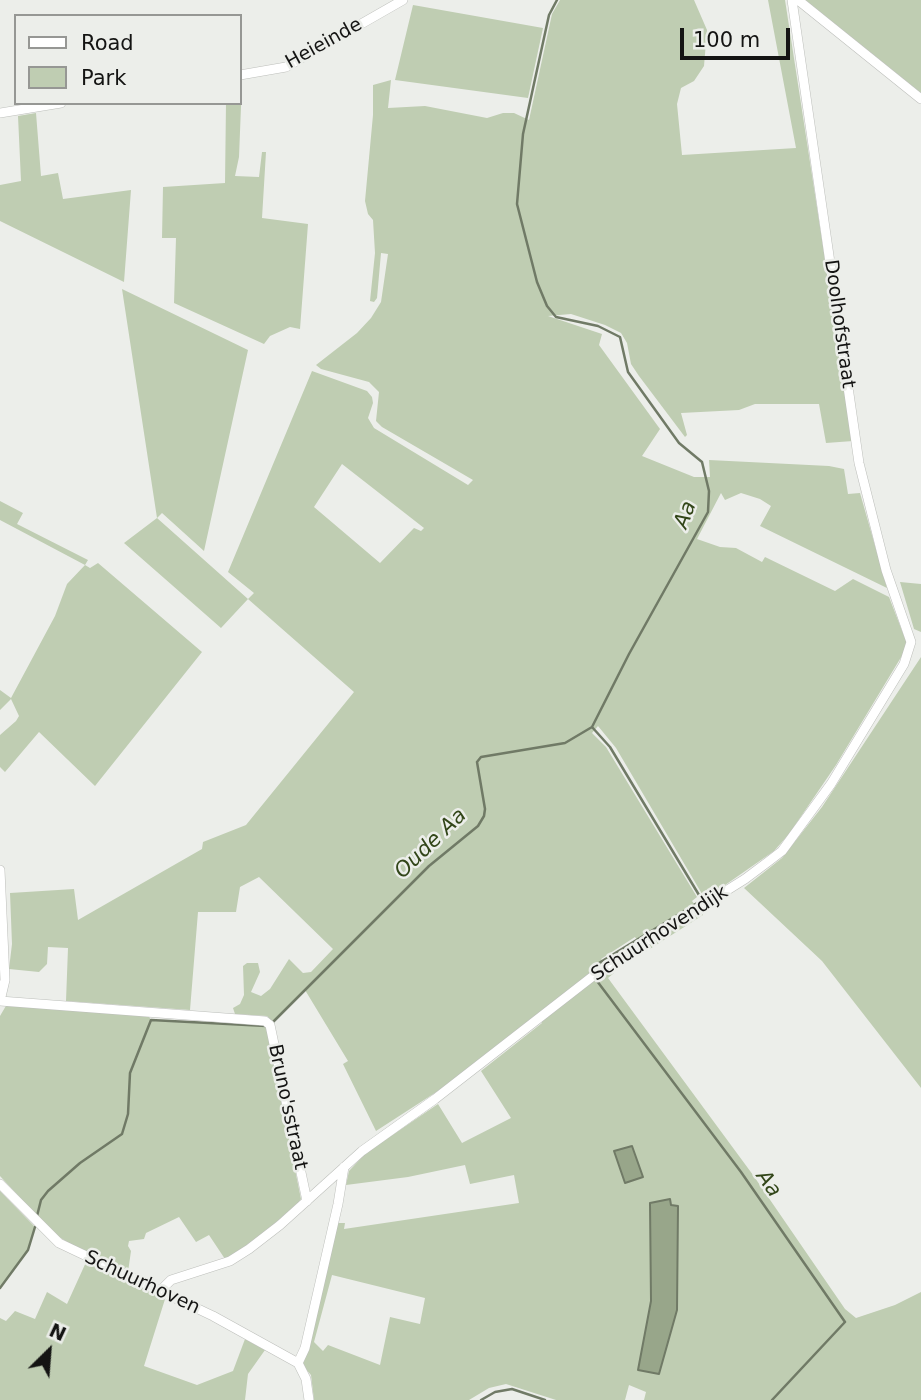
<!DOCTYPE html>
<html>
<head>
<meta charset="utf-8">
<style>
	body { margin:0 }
	#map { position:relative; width:921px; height:1400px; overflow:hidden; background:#eceeea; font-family:"DejaVu Sans",sans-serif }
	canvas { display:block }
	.legend { position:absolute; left:14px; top:14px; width:228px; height:91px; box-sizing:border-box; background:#eceeea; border:2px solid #969794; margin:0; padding:9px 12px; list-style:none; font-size:21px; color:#141413 }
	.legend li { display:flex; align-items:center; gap:14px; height:35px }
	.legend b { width:35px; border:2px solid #969794 }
	.north { position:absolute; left:14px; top:1316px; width:70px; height:70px; -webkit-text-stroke:5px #eceeea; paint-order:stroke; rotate:25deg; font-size:19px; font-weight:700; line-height:28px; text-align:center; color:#141413 }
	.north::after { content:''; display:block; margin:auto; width:24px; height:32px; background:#141413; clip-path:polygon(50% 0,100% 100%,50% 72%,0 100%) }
	.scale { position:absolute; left:680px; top:28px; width:110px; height:32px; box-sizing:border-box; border:4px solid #141413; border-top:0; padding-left:9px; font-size:21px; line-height:24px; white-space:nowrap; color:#141413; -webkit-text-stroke:5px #eceeea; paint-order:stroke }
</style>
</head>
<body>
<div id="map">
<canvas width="921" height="1400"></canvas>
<ul class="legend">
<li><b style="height:9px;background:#fff"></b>Road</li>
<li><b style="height:19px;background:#bfcdb2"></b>Park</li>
</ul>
<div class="north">N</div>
<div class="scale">100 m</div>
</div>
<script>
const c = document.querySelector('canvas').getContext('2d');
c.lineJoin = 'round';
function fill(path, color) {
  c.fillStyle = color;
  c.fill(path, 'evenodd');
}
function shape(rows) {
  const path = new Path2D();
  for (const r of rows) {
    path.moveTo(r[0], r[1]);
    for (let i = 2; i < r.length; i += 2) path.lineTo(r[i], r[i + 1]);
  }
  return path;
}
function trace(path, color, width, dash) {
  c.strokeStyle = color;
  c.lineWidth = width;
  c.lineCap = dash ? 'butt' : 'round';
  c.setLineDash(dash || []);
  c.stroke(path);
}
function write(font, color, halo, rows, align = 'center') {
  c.font = font + ' "DejaVu Sans",sans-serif';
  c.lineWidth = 5;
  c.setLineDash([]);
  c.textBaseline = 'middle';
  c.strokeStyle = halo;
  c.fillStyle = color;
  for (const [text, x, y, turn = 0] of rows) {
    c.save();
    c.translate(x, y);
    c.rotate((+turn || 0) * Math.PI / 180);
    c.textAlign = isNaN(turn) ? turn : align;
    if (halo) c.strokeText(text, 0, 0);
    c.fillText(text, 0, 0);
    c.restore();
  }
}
const green = shape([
	[560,0,694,0,707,30,704,66,694,81,681,88,677,104,682,155,796,148,768,0,785,0,853,441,826,443,819,404,755,404,739,410,681,413,687,435,685,437,639,376,631,364,627,343,621,333,605,325,571,314,548,316,602,334,599,345,660,429,642,456,694,477,710,477,709,460,829,466,844,469,848,494,860,493,887,588,760,526,771,506,760,499,741,493,725,500,721,493,697,539,720,547,736,548,762,562,765,557,835,591,853,579,889,597,906,641,906,649,836,765,789,834,774,851,705,899,616,748,598,726,592,733,606,747,697,897,692,901,703,915,645,952,635,937,601,959,614,973,608,978,753,1175,845,1309,856,1318,895,1305,921,1292,921,1400,644,1400,646,1392,629,1385,625,1400,556,1400,506,1384,489,1388,469,1400,314,1400,311,1375,302,1365,337,1223,345,1223,344,1229,519,1203,514,1175,470,1184,465,1165,408,1177,346,1185,349,1171,366,1153,438,1104,462,1143,511,1118,481,1071,542,1023,540,1015,441,1089,376,1131,343,1064,348,1061,305,990,273,1022,267,1016,235,1014,233,1008,240,1004,244,995,243,966,247,963,258,963,260,972,251,992,261,996,270,989,289,959,303,973,311,972,333,949,259,877,240,887,236,912,198,912,190,1010,66,1001,68,948,48,947,47,964,39,972,9,969,12,944,10,893,74,889,78,920,202,849,203,842,246,825,354,692,248,599,221,628,124,543,157,518,122,289,248,350,204,551,162,513,157,518,248,599,254,593,228,572,312,371,367,391,372,397,373,403,368,418,374,428,468,485,473,480,382,427,376,421,379,392,369,382,321,369,316,365,357,333,371,318,381,302,388,254,381,253,377,298,374,302,370,301,375,253,373,220,368,214,365,201,373,115,373,85,391,80,388,108,425,106,487,118,503,113,514,113,529,120,552,14],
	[342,464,424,528,421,531,414,528,380,563,314,507],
	[650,1203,671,1205,638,1370,651,1301],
	[332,1275,425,1298,420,1324,390,1317,380,1365,328,1345,323,1351,314,1342],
	[805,0,921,0,921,93],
	[413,5,543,28,528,98,395,80],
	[242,81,239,157,235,176,259,177,262,152,266,152,262,218,308,224,300,329,290,327,270,336,264,344,174,303,176,238,162,238,163,187,225,183,226,103,240,103,240,82],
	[36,113,41,176,58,173,63,199,131,190,124,282,0,221,0,185,21,181,18,116],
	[0,501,23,513,17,524,88,560,85,565,90,568,98,563,202,652,95,786,39,732,5,772,0,767,0,735,16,721,19,716,11,699,0,710,0,690,11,698,55,616,67,584,85,565,0,520],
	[900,582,921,584,921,632,914,629],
	[921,657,921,1088,822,961,744,888,782,858,822,807],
	[7,1004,148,1015,151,1020,266,1026,301,1199,299,1202,254,1242,225,1259,209,1235,196,1242,179,1217,146,1233,144,1239,129,1241,128,1246,131,1251,128,1272,89,1255,59,1237,36,1215,0,1176,0,1016],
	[0,1191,35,1227,28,1250,0,1288],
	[87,1260,166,1296,144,1366,197,1385,233,1371,245,1339,265,1350,248,1374,245,1400,0,1400,0,1318,6,1321,15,1311,35,1319,47,1292,67,1304]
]);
const water = shape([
	[632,1146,643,1177,625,1183,614,1151,632,1146],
	[670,1199,671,1205,678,1206,677,1310,659,1374,638,1370,651,1301,650,1203,670,1199]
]);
const stream = shape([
	[557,0,549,15,523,134,517,204,537,282,547,306,556,317,598,326,620,337,628,372,679,443,702,462,709,491,708,512,629,654,592,727,610,747,702,900,594,966,592,971],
	[597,981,741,1172,845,1322,772,1400],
	[273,1022,429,866,478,826,484,816,485,809,477,762,481,757,565,743,592,727],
	[37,1216,41,1200,48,1191,80,1163,122,1134,128,1114,130,1073,151,1020,266,1026],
	[0,1288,28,1250,35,1227],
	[481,1400,495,1392,512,1389,545,1400]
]);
const minor = shape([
	[798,0,921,99],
	[240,75,286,67,403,0],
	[0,113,61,103],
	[0,870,5,980,0,1001],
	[0,1001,265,1021,270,1025,307,1201],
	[0,1184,59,1243,213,1316,298,1363,306,1379,309,1400],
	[160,1291,171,1280,230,1261,249,1249,280,1225,362,1151,435,1099,606,966,745,879,769,861,782,851,831,784,904,664,911,642,886,570,859,463,792,0],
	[298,1363,305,1348,338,1204,344,1167]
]);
const streetNames = [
	["Heieinde",324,44,-29],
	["Doolhofstraat",839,324,82],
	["Schuurhovendijk",660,934,-33],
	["Bruno'sstraat",287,1107,78],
	["Schuurhoven",142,1283,25]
];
const waterNames = [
	["Aa",686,515,-69],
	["Oude Aa",431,844,-44],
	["Aa",768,1184,55]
];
fill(green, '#bfcdb2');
fill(water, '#98a68a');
trace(water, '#707a66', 2);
trace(stream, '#707a66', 2.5);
trace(minor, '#bdbfbb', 10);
trace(minor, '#fff', 9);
write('19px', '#141413', '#eceeea', streetNames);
write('italic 21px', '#324619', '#eceeea', waterNames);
</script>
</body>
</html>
